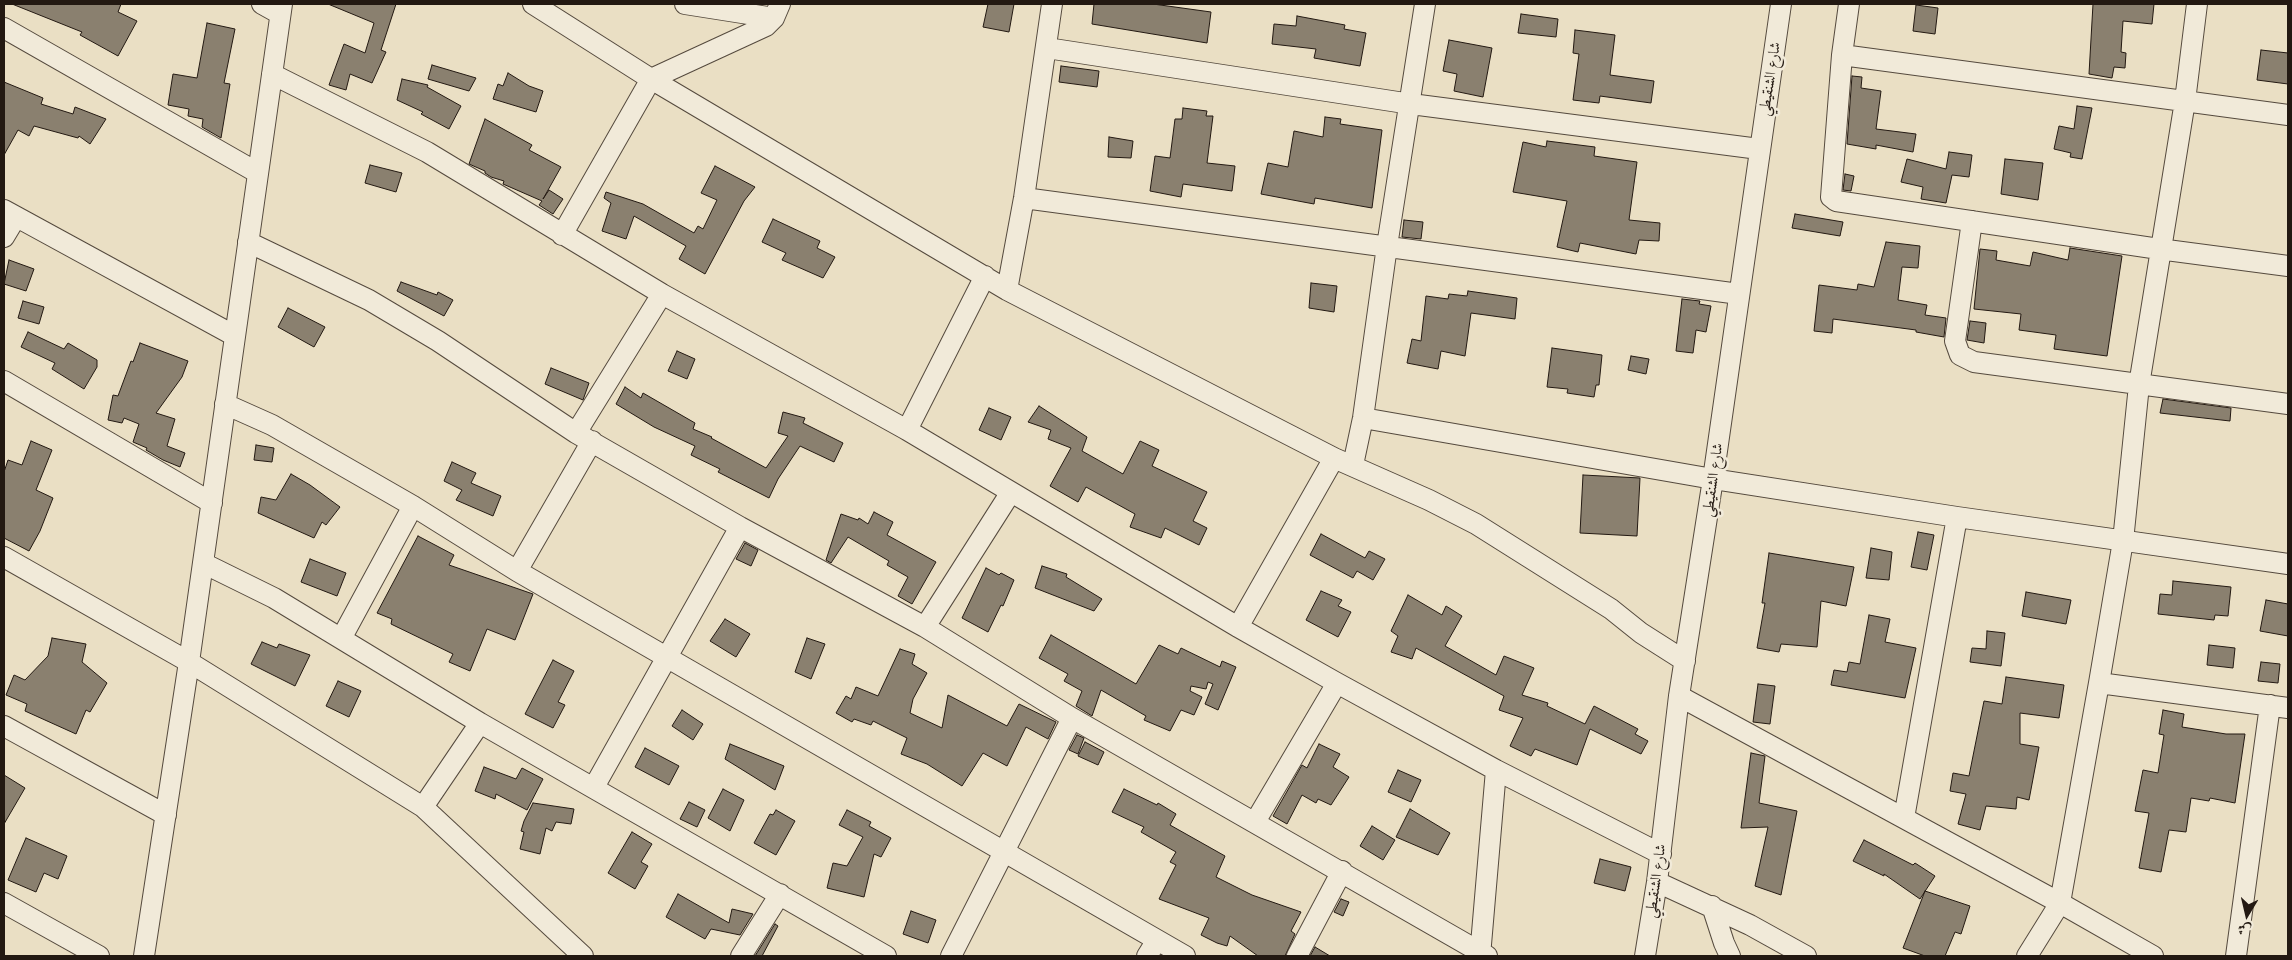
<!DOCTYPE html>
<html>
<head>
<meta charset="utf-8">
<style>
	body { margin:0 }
	#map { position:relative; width:2292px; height:960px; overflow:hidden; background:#eadfc4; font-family:"Libre Caslon Text",Amiri,serif }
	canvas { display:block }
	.frame { position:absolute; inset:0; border:5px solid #231912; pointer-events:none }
	.north { position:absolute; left:2222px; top:890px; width:50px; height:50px; -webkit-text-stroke:4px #f1ead9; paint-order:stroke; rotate:189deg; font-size:14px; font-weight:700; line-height:20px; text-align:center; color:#231912 }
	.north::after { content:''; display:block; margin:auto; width:18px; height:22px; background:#231912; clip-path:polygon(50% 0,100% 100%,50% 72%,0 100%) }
</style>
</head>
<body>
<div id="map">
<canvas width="2292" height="960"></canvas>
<div class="frame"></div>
<div class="north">ش</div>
</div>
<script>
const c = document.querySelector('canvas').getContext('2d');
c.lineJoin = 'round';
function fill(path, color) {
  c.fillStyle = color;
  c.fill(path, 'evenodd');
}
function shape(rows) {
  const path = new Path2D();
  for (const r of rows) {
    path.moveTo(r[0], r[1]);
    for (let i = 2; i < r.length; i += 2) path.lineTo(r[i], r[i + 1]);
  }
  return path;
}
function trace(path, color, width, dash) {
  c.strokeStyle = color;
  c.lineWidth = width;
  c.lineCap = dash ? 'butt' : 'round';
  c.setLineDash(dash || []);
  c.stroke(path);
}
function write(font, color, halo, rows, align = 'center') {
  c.font = font + ' "Libre Caslon Text",Amiri,serif';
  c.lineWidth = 5;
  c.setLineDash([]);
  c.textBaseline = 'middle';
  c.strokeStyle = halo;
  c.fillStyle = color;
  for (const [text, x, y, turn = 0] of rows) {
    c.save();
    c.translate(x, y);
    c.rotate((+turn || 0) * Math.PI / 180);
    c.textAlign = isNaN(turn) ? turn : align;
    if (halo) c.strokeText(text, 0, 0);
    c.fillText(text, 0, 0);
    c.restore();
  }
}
const building = shape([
	[12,4,121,4,118,12,137,21,118,56,80,35,82,32,12,4],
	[328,4,396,4,381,50,386,52,372,83,350,74,346,90,329,85,344,44,365,53,374,23,328,4],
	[988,4,1014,4,1009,32,983,27,988,4],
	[1094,4,1153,4,1211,12,1207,43,1092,24,1094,4],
	[2093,4,2154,4,2152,24,2123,21,2121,52,2126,53,2125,68,2114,67,2112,78,2089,74,2093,4],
	[1916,5,1938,8,1935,34,1913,31,1916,5],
	[1521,14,1558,19,1556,37,1518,33,1521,14],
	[1297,16,1345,25,1344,29,1366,33,1360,66,1314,58,1316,49,1272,44,1274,24,1296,26,1297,16],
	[207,23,235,29,224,83,230,84,221,138,202,127,203,119,188,116,189,109,168,105,173,74,197,78,207,23],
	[1575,30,1615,35,1610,75,1654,81,1651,103,1600,96,1599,103,1573,100,1579,54,1573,53,1575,30],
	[1449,40,1492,48,1483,97,1454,91,1457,74,1443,71,1449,40],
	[2261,50,2288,53,2288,84,2257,80,2261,50],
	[432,65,476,78,469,91,428,79,432,65],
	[1061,66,1099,71,1097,87,1059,82,1061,66],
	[508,73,529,86,543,91,536,112,493,99,498,84,503,86,508,73],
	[1852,76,1862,77,1861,88,1881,91,1876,129,1916,134,1913,152,1876,145,1876,149,1847,144,1852,76],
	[402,79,428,85,427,87,461,106,449,129,421,114,423,112,397,100,402,79],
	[4,82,43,98,41,104,73,114,75,107,106,119,90,144,79,136,78,138,34,126,29,136,18,130,4,155,4,82],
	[2077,106,2092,108,2082,159,2070,157,2071,153,2054,149,2059,126,2074,129,2077,106],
	[1183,108,1207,111,1206,116,1213,116,1207,163,1235,166,1232,191,1183,184,1181,197,1150,191,1155,156,1170,158,1175,119,1182,119,1183,108],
	[1325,117,1341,119,1340,124,1382,130,1372,208,1315,198,1314,204,1261,194,1268,163,1288,167,1294,131,1323,137,1325,117],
	[485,119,532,145,529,150,561,167,543,199,549,190,563,199,553,214,539,205,542,201,503,184,504,181,491,177,485,173,485,171,469,164,485,119],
	[1109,137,1133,141,1131,158,1108,157,1109,137],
	[1547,141,1595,147,1594,156,1637,162,1629,220,1660,223,1659,241,1639,240,1636,254,1580,243,1578,252,1557,247,1567,201,1513,192,1523,142,1546,147,1547,141],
	[1949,152,1972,155,1969,177,1952,175,1946,203,1921,199,1923,187,1901,182,1907,159,1946,169,1949,152],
	[2005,159,2043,163,2038,200,2001,194,2005,159],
	[370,165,402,173,396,192,365,183,370,165],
	[715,166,755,187,744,201,705,274,679,259,686,246,634,216,626,239,602,231,611,203,604,198,606,192,643,204,694,233,698,226,703,229,717,200,701,193,715,166],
	[1845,174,1854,176,1851,191,1843,190,1845,174],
	[1795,214,1843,222,1840,236,1792,228,1795,214],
	[773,219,820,241,817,248,835,257,823,278,782,260,786,253,762,242,773,219],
	[1404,220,1423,222,1421,239,1402,237,1404,220],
	[1886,242,1920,246,1918,268,1902,267,1898,300,1927,305,1925,315,1946,318,1944,337,1916,332,1916,330,1833,319,1832,333,1814,331,1819,285,1857,290,1858,284,1874,287,1886,242],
	[2070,248,2122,256,2107,356,2054,349,2056,335,2019,330,2021,314,1974,309,1980,249,1997,251,1996,260,2030,266,2033,252,2068,260,2070,248],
	[9,260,34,269,26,291,4,284,9,260],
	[401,282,437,295,438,292,453,300,444,316,397,291,401,282],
	[1311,283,1337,286,1334,312,1309,308,1311,283],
	[1468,291,1517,298,1515,319,1471,313,1465,356,1441,351,1438,369,1407,363,1412,339,1421,341,1426,296,1448,299,1449,294,1467,296,1468,291],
	[1682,299,1700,301,1699,304,1711,306,1706,332,1696,330,1693,353,1676,351,1682,299],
	[23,301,44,307,39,324,18,318,23,301],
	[288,308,325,327,314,347,278,327,288,308],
	[1970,321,1986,323,1984,343,1967,340,1970,321],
	[28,332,64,349,68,343,97,360,97,367,84,389,52,369,55,363,21,347,28,332],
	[140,343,188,361,182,377,156,413,175,419,167,446,185,453,180,467,163,460,146,450,147,448,133,442,139,424,124,418,122,423,108,420,113,395,118,396,131,361,133,362,140,343],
	[1552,348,1602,355,1599,385,1596,385,1594,397,1567,393,1568,389,1547,387,1552,348],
	[677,351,695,359,687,379,668,371,677,351],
	[1631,356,1649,359,1646,374,1628,370,1631,356],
	[551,368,589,383,583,400,545,384,551,368],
	[625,387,641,398,643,393,695,423,693,429,712,437,711,438,766,468,788,436,778,433,783,412,805,418,803,423,843,443,834,462,800,446,778,479,769,498,718,472,720,469,691,455,695,446,654,427,616,404,625,387],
	[2163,399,2231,408,2230,421,2160,413,2163,399],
	[1039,406,1087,437,1082,451,1123,474,1140,441,1159,450,1152,466,1207,492,1193,521,1207,528,1199,545,1165,528,1161,538,1130,527,1135,514,1086,487,1078,502,1050,486,1071,448,1048,439,1051,430,1028,422,1039,406],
	[989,408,1011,417,1001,440,979,430,989,408],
	[31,441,52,450,36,490,53,498,40,531,29,551,4,538,4,472,8,460,22,465,31,441],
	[256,445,274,448,272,462,254,460,256,445],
	[452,462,476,473,471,483,501,496,493,516,456,500,462,490,444,481,452,462],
	[291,474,310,485,340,507,326,525,322,522,314,538,258,513,261,497,276,500,291,474],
	[1583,475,1640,478,1637,536,1580,533,1583,475],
	[874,512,893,522,887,535,936,562,912,604,898,596,908,577,887,565,889,561,848,537,831,563,826,560,841,514,858,520,859,518,868,524,874,512],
	[1918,532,1934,535,1927,570,1911,567,1918,532],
	[1321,534,1365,558,1369,551,1385,559,1373,580,1357,571,1353,578,1310,555,1321,534],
	[418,536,454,555,449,565,533,594,515,640,487,629,470,671,449,662,453,654,391,624,392,619,377,613,418,536],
	[745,543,758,550,751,566,736,559,745,543],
	[1871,548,1892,552,1889,580,1866,578,1871,548],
	[1769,553,1854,567,1846,606,1821,601,1817,647,1781,644,1779,652,1757,648,1765,603,1762,603,1769,553],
	[310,559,346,573,337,596,301,582,310,559],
	[1042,566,1067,574,1066,577,1102,599,1094,611,1035,588,1042,566],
	[986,568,999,575,1001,573,1014,580,1003,606,1001,605,988,632,962,618,986,568],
	[2173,581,2231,587,2228,616,2215,615,2214,620,2158,614,2160,594,2172,595,2173,581],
	[1321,591,1342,600,1338,606,1351,612,1338,637,1306,620,1321,591],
	[2026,592,2071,600,2066,624,2022,616,2026,592],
	[1408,595,1442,615,1446,606,1462,616,1445,646,1496,675,1504,656,1534,668,1522,695,1548,703,1547,706,1585,724,1594,706,1638,729,1635,734,1648,741,1641,754,1590,729,1577,765,1535,749,1531,756,1510,746,1523,718,1499,710,1504,696,1416,648,1412,659,1391,652,1398,636,1391,631,1408,595],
	[2266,600,2288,604,2288,636,2260,631,2266,600],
	[1869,615,1890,619,1885,642,1916,648,1905,698,1831,685,1834,670,1847,672,1849,662,1860,664,1869,615],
	[725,619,750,634,736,657,710,641,725,619],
	[1987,631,2005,633,2001,666,1970,662,1972,648,1986,649,1987,631],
	[1051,635,1136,684,1159,645,1178,654,1181,648,1220,667,1222,661,1236,667,1218,710,1205,704,1213,684,1208,682,1206,689,1191,686,1190,691,1202,697,1194,715,1181,710,1170,731,1144,720,1146,716,1101,690,1092,716,1076,706,1082,691,1064,681,1068,674,1039,658,1051,635],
	[52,638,86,644,82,662,107,683,90,712,86,710,76,734,25,711,27,704,6,695,14,675,25,680,48,656,52,638],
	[807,638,825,644,811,679,795,672,807,638],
	[262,642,277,648,279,644,310,655,295,686,251,664,262,642],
	[2209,645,2235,648,2233,668,2207,665,2209,645],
	[900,649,915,654,912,664,927,673,913,699,910,713,942,728,948,695,1007,726,1019,704,1056,722,1048,739,1026,727,1007,766,983,753,962,786,927,764,901,754,907,738,873,721,871,725,854,719,852,722,836,713,846,696,851,699,856,687,878,696,900,649],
	[553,660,574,671,558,702,565,705,553,728,525,714,553,660],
	[2261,662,2280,664,2278,683,2258,681,2261,662],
	[2006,677,2064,685,2059,718,2020,713,2020,744,2039,747,2029,800,2017,797,2016,809,1986,806,1980,830,1958,824,1966,794,1950,791,1953,773,1969,776,1984,701,2002,704,2006,677],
	[338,681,361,691,349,717,326,706,338,681],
	[1758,684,1775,686,1770,724,1753,722,1758,684],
	[682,710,703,724,693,740,672,726,682,710],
	[2163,710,2184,714,2182,727,2226,734,2245,734,2235,803,2210,798,2209,801,2191,798,2186,832,2169,830,2161,872,2139,868,2149,813,2135,811,2143,770,2158,773,2164,735,2159,734,2163,710],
	[1077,735,1084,738,1078,754,1069,750,1077,735],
	[1085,742,1104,752,1098,765,1078,756,1085,742],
	[730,744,784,766,775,790,725,759,730,744],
	[1319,744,1340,754,1333,767,1349,777,1331,805,1318,799,1316,803,1302,795,1287,824,1273,816,1302,765,1307,768,1319,744],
	[645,748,679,766,669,785,635,767,645,748],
	[1751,753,1765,756,1759,803,1797,811,1781,895,1755,886,1768,827,1741,828,1751,753],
	[484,767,516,779,522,768,543,779,527,810,496,794,495,799,475,791,484,767],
	[1398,770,1421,780,1411,802,1388,792,1398,770],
	[4,775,25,788,4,824,4,775],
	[723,789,744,800,730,831,708,818,723,789],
	[1124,789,1157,805,1158,803,1176,814,1170,825,1225,856,1216,877,1252,895,1301,912,1291,931,1295,934,1285,956,1258,956,1230,936,1227,946,1217,943,1201,935,1209,918,1159,899,1176,865,1170,862,1176,852,1141,832,1144,827,1112,812,1124,789],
	[689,802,705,810,697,827,680,819,689,802],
	[533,803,574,809,571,824,556,822,552,831,546,828,540,854,520,849,524,832,521,831,524,821,533,803],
	[1410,809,1450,833,1438,855,1396,837,1410,809],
	[776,810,795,821,776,855,754,843,770,814,773,815,776,810],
	[847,810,871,822,869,826,891,838,881,857,874,854,864,897,827,888,833,863,847,866,863,837,839,825,847,810],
	[1372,826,1395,840,1383,860,1360,846,1372,826],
	[632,832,652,844,641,862,648,866,635,889,608,873,632,832],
	[26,838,67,856,58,879,44,873,36,892,8,880,26,838],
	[1864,840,1913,865,1915,863,1935,876,1920,899,1884,874,1884,876,1853,861,1864,840],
	[1600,859,1631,867,1625,891,1594,883,1600,859],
	[1925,891,1970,906,1961,934,1955,932,1945,956,1925,956,1903,948,1925,891],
	[678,894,729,923,732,909,753,914,740,935,711,929,705,939,666,917,678,894],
	[1341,899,1349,902,1343,916,1334,912,1341,899],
	[911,911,936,920,928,943,903,934,911,911],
	[775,924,778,926,762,956,755,956,775,924],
	[1315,947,1330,956,1310,956,1315,947]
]);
const minor = shape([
	[262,4,280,14],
	[533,4,651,79,1007,290,1334,458,1429,500,1476,524,1611,609,1641,633,1685,661],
	[685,4,774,18],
	[1849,4,1842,55,1831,197,1836,201,2159,249,2288,266],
	[4,28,258,173],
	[1047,48,1411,104,1759,149],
	[1842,55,2288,115],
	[272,74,427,152,662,294,907,430,1238,627,1337,683,1496,770,1661,854],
	[1024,198,1739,294],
	[4,210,235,336],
	[1972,221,1955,341,1960,355,1974,362,2288,404],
	[562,235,651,79,766,26,774,18,780,4],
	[4,237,16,217],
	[248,242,369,300,438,341,576,433,740,527,925,627,1072,718,1487,956],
	[1007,290,1024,198,1052,4],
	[4,381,212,503],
	[225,404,272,425,413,506,517,571,1185,956],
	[1363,418,1713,479,1957,517,2288,564],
	[907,430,985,276],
	[576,433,662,294],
	[1353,465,1363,418,1387,246,1425,4],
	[4,557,189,662,423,807,583,956],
	[203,563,274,598,480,723,886,956],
	[517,571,592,441],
	[925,627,1011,492],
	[1238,627,1334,458],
	[342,637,413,506],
	[2099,683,2288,708],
	[1679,696,2060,903,2153,956],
	[4,726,166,815],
	[594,787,740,527],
	[423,807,480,723],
	[1904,818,1957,517],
	[1255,822,1337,683],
	[1657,882,1750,925,1806,956],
	[4,903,99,956],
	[1712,906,1724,943,1730,956],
	[144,956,189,662,282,4],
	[741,956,780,894],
	[951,956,1072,718],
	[1147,956,1157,940],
	[1297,956,1342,871],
	[1480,956,1496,770],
	[1645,956,1657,882,1679,696,1713,479,1781,4],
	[2027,956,2060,903,2099,683,2123,541,2139,385,2185,101,2197,4],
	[2236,956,2270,705]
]);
const streetNames = [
	["شارع الشنقيطي",1770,79,-81],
	["شارع الشنقيطي",1713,480,-82],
	["شارع الشنقيطي",1656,881,-82]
];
fill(building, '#8a806f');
trace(building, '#231912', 1);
trace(minor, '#554a3e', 22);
trace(minor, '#f1ead9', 20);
write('15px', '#231912', '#f1ead9', streetNames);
</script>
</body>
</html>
